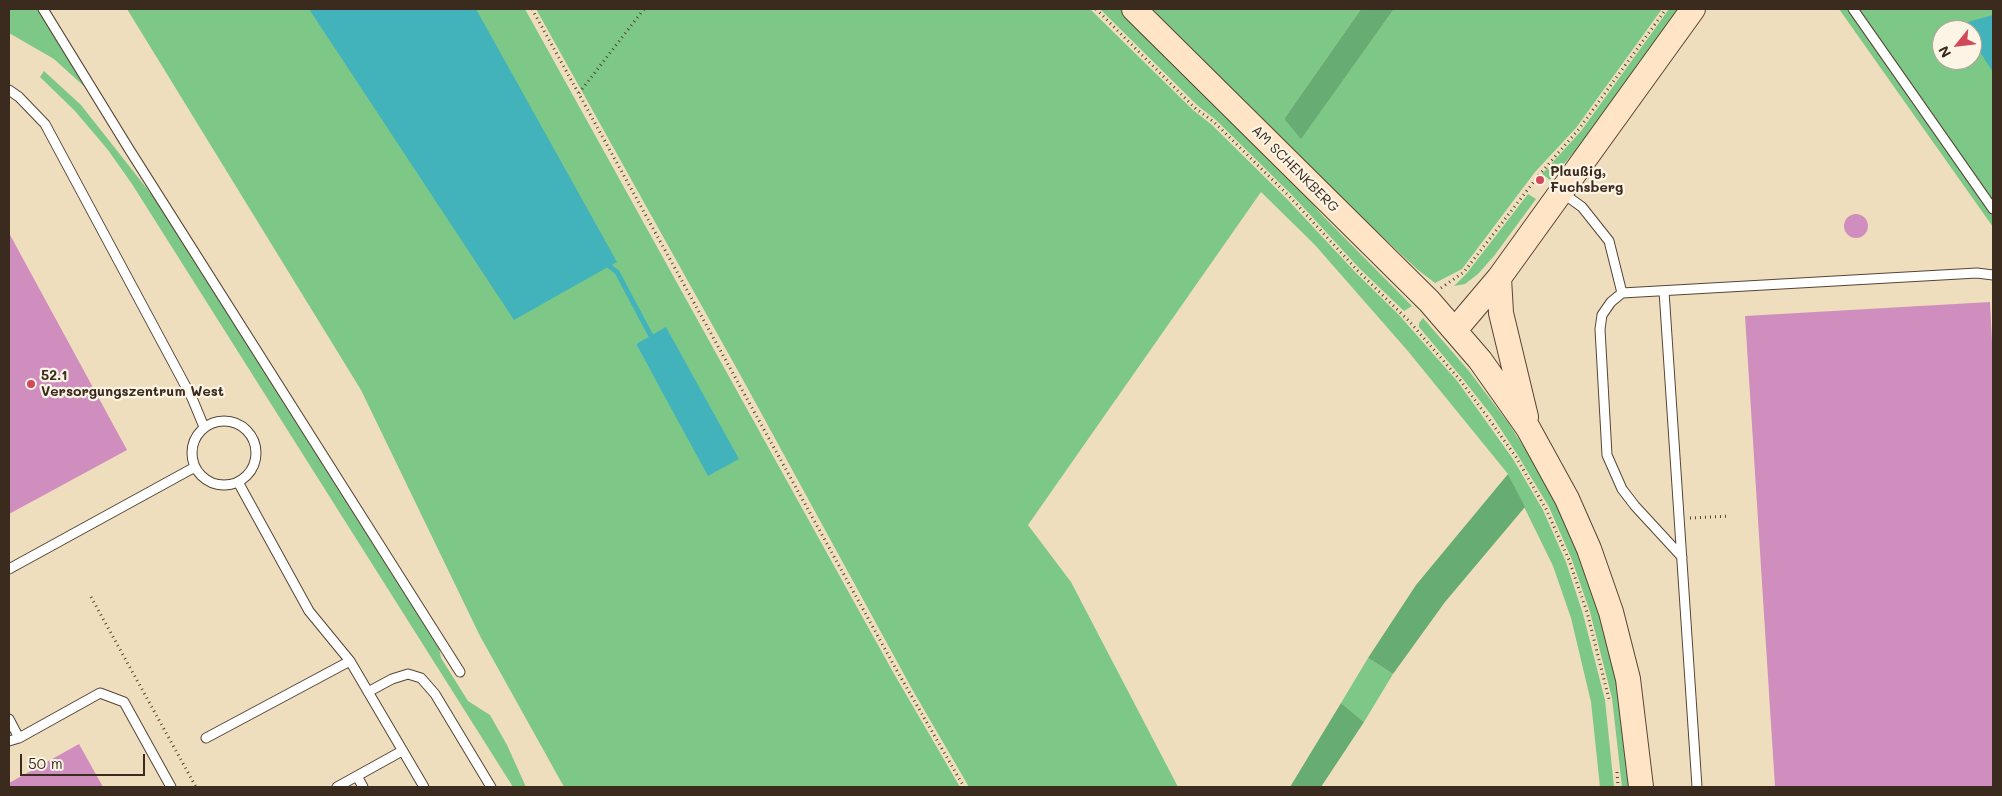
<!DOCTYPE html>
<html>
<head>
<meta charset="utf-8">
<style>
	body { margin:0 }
	#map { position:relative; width:2002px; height:796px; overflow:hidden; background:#efdebd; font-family:Mali,sans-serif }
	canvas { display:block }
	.frame { position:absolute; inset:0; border:10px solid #3b2a1e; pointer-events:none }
	.north { position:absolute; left:1932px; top:20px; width:50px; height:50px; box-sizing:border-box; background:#fcf5e5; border:1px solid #afa495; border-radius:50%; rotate:241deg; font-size:14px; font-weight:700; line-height:20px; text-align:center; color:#3b2a1e }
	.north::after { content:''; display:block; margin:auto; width:18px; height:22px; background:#d1495b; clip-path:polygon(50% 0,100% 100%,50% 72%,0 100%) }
	.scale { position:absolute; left:20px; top:754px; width:125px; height:22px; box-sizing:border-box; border:2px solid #3b2a1e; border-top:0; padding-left:6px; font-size:15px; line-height:18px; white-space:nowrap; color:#3b2a1e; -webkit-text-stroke:4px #fcf5e5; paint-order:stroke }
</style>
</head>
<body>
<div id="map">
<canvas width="2002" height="796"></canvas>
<div class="frame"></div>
<div class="north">N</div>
<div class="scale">50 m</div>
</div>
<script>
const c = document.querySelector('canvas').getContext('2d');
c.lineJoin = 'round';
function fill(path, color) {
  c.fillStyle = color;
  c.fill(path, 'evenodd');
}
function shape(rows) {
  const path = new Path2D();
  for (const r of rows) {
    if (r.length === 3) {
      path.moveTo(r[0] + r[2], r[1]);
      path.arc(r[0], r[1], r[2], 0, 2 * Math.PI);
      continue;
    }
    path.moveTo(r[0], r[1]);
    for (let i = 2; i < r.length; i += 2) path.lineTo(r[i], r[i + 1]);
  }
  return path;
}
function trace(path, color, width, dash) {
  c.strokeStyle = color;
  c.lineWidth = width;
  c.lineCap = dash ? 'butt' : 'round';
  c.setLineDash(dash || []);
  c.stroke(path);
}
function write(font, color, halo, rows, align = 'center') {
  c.font = font + ' Mali,sans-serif';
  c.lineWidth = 4.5;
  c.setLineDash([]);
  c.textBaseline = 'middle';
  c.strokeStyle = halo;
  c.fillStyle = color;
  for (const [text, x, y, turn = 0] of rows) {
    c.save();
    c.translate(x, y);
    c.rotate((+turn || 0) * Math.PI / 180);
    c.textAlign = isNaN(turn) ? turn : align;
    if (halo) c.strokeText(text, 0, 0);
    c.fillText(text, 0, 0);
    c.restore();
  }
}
const green = shape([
	[9,9,39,9,87,89,54,59,9,33],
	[127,9,525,9,893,672,960,787,564,787,480,636,361,390],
	[666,328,738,459,709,475,636,344],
	[536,9,1090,9,1193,110,1212,125,1287,199,1356,273,1399,315,1458,382,1513,459,1543,510,1566,562,1583,614,1605,700,1614,787,1600,787,1591,702,1571,618,1553,566,1508,474,1407,350,1315,245,1261,192,1028,525,1071,582,1178,787,969,787,912,689,742,378],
	[1100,9,1120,9,1247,135,1299,188,1322,215,1412,306,1404,311,1360,269,1292,195,1216,120,1197,105],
	[1147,9,1361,9,1284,119,1301,138,1394,9,1662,9,1576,128,1535,172,1462,269,1435,283,1418,270,1291,151],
	[1669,9,1680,9,1588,136,1550,180,1542,174,1581,131],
	[1839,9,1993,9,1993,227],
	[1942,30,1972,30,1972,60,1942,60],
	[44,71,81,105,163,209,438,643,441,658,468,701,490,715,507,745,526,787,513,787,132,184,108,150,75,111,40,77],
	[1528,194,1536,199,1494,256,1478,274,1465,284,1454,286,1467,273],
	[1423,318,1469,371,1509,424,1540,472,1559,506,1596,602,1617,683,1630,787,1622,787,1612,698,1590,612,1572,560,1549,507,1517,454,1492,416,1462,378,1419,327,1419,323],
	[1368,658,1393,674,1364,722,1341,703]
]);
const forest = shape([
	[1361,9,1394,9,1301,139,1284,119],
	[1508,474,1525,507,1445,602,1393,674,1368,658,1416,585],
	[1341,703,1364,722,1321,787,1290,787]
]);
const water = shape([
	[309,9,476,9,617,262,514,320],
	[1993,15,1993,72,1972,40,1972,30,1965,30,1961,24],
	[666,327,739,459,708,476,636,344]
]);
const stream = shape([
	[605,263,617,272,651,336]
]);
const building = shape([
	[1856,226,12],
	[9,233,127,450,9,514],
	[1990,302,1993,362,1993,787,1775,787,1745,316],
	[79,744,103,787,9,787,9,783]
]);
const path = shape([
	[532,9,896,669,964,787],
	[1096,9,1195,108,1214,122,1290,197,1358,271,1409,321,1460,380,1489,419,1516,457,1546,509,1569,560,1587,612,1609,699],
	[579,93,644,9],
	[1441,288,1464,272,1539,175,1579,129,1666,9],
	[1690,518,1729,516],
	[91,597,196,787],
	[1617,772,1618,787]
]);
const lane = shape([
	[43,9,129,149,460,672],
	[1853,9,1993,209],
	[9,90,19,97,45,124,192,398,204,427],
	[1561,192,1582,207,1609,241,1622,293],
	[1664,291,1697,787],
	[224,453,32],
	[238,482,309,611,350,661,424,787],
	[1682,557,1635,506,1622,489,1607,455,1600,329,1602,315,1611,302,1622,293,1977,273,1993,275],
	[9,569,195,467],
	[368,692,392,679,408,674,421,678,435,694,491,787],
	[9,719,19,738,100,693,124,702,171,787],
	[206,738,350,661],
	[9,741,19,738],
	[357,776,363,787],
	[337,787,402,751]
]);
const secondary = shape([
	[1134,9,1429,301,1480,360,1528,428,1567,499,1589,549,1611,612,1628,679,1641,787],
	[1499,278,1501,313,1526,417],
	[1455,330,1499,278,1693,9]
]);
const markers = [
	[1540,180,5,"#d1495b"],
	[31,384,5,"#d1495b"]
];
const streetNames = [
	["AM SCHENKBERG",1295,169,45]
];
const poiNames = [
	["Plaußig,",1550,172],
	["Fuchsberg",1550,188],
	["52.1",41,376],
	["Versorgungszentrum West",41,392]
];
fill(green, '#7dc886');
fill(forest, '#66ac73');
fill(water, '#43b3bb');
trace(stream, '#43b3bb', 5);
fill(building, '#d08ebf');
trace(lane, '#564536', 11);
trace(secondary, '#564536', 26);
trace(path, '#564536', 3, [1, 4]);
trace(lane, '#fff', 9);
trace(secondary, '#ffe4c6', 24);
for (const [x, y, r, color] of markers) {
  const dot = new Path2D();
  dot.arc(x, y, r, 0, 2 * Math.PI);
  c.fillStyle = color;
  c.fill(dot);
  trace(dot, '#fcf5e5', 2);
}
write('14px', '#3b2a1e', '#fcf5e5', streetNames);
write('bold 14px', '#3b2a1e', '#fcf5e5', poiNames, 'left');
</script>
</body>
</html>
